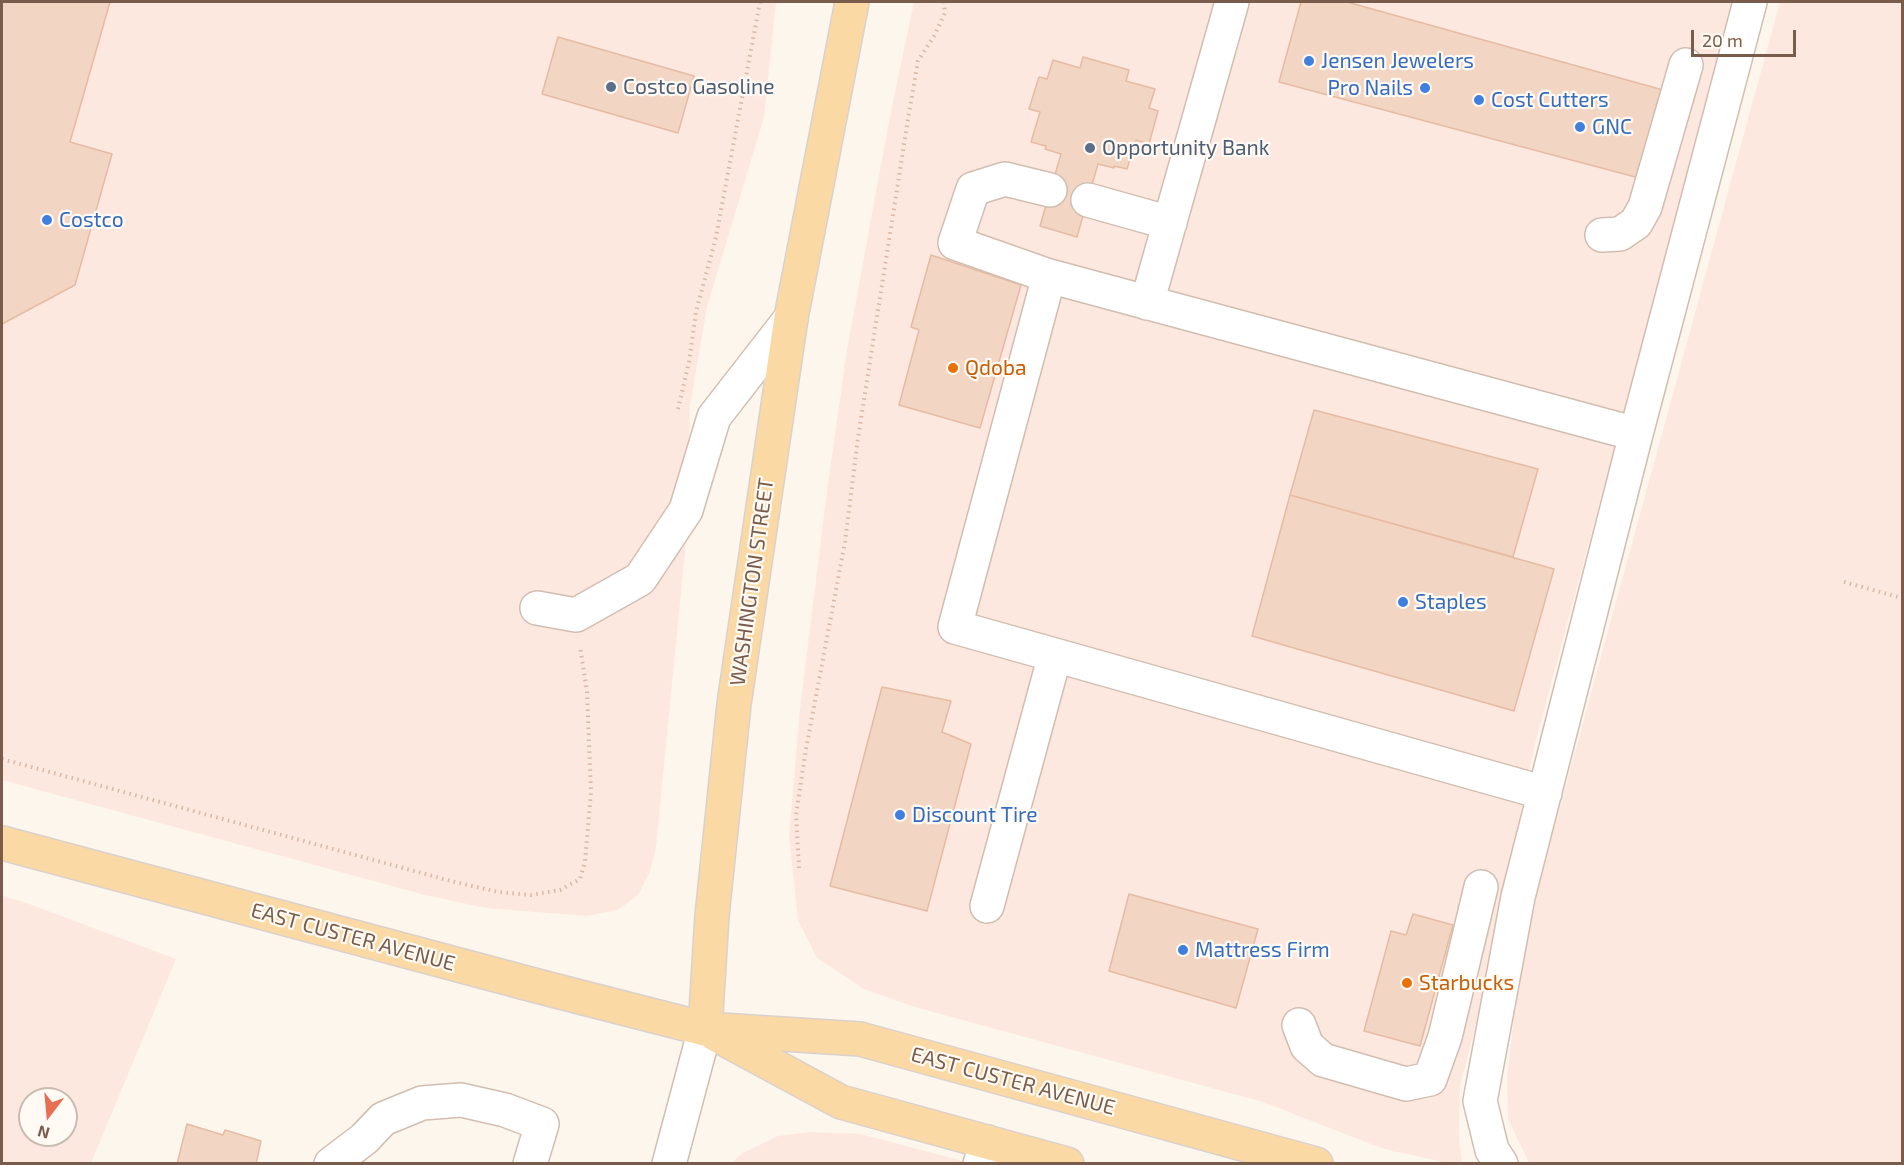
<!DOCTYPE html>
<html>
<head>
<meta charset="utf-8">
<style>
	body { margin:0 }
	#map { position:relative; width:1904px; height:1165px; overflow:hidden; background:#fdf6ec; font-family:"Exo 2",sans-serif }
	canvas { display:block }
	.frame { position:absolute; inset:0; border:3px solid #7a5c4d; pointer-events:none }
	.north { position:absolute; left:18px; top:1087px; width:60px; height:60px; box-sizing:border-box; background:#fffaf3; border:2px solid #cabbb1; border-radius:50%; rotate:196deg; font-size:16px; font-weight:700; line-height:24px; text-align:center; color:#7a5c4d }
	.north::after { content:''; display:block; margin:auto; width:21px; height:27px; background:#e76f51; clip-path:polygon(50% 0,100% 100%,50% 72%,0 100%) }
	.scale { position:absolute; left:1691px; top:30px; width:105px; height:27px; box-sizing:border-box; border:3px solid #7a5c4d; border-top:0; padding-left:8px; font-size:18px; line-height:21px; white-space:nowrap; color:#7a5c4d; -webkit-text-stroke:4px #fffaf3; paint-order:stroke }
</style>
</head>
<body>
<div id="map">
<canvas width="1904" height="1165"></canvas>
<div class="frame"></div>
<div class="north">N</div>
<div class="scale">20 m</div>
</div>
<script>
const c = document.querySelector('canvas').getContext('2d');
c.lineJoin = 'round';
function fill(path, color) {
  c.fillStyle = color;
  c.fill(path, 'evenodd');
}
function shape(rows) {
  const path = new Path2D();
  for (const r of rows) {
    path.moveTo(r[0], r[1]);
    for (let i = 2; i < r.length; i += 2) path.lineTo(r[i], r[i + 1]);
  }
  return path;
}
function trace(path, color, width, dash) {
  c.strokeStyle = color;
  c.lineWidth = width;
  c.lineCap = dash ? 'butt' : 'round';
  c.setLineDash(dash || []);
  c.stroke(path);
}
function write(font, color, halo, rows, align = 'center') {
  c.font = font + ' "Exo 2",sans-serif';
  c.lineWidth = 4.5;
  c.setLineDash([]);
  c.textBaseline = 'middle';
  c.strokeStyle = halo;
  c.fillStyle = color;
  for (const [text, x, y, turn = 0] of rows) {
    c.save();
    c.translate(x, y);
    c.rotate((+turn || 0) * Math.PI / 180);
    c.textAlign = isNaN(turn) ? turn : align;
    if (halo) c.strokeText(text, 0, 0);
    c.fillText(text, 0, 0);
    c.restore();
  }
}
const commercial = shape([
	[2,2,776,2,764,117,707,307,690,406,685,552,656,847,650,871,638,895,618,910,587,916,486,908,425,895,2,780],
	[914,2,1734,2,1535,744,1475,1028,1460,1086,1459,1139,1462,1163,1447,1163,1381,1148,1263,1102,915,1007,864,989,817,958,798,920,789,836,800,709,827,491,847,350,890,116],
	[1780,2,1902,2,1902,1163,1529,1163,1508,1119,1507,1077,1523,942],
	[2,896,24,902,176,959,91,1163,2,1163],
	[30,1099,66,1099,66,1135,30,1135],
	[811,1132,861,1134,970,1163,730,1164,743,1153,778,1136]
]);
const building = shape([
	[2,2,110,2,70,142,112,154,75,285,2,324,2,2],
	[1301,2,1347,2,1663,90,1639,178,1279,82,1301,2],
	[558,37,694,76,678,133,542,94,558,37],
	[1083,57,1129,70,1126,81,1155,89,1149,108,1158,111,1149,144,1136,140,1127,169,1114,166,1114,168,1098,164,1077,237,1040,226,1061,154,1045,149,1046,146,1031,142,1040,112,1029,109,1039,77,1047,79,1053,60,1080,68,1083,57],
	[931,255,1021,285,980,428,899,405,919,330,911,327,931,255],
	[1314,410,1538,469,1513,557,1290,495,1314,410],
	[1290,495,1554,569,1514,711,1252,636,1290,495],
	[882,687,951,701,942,732,971,744,927,911,830,886,882,687],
	[1129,894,1258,929,1236,1008,1109,971,1129,894],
	[1413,914,1453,925,1420,1046,1364,1031,1391,931,1406,935,1413,914],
	[187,1124,223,1135,225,1130,261,1141,256,1164,177,1164,187,1124]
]);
const path = shape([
	[678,409,689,362,696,312,716,237,760,2],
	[1844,582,1902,598],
	[2,759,451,881,498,892,531,895,560,890,580,879,585,862,591,792,587,692,580,646],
	[799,868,796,815,806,749,845,542,858,438,908,119,918,61,934,36,945,13,944,2]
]);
const minor = shape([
	[1088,200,1170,223],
	[1602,235,1620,234,1636,223,1645,207,1686,65],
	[1049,276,955,243,973,189,1005,179,1050,190],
	[1147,303,1232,2],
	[537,608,576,615,640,579,686,510,714,417,791,318],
	[1545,793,955,627,1049,276,1636,434],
	[987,906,1055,655],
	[1299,1025,1307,1046,1323,1060,1406,1084,1430,1079,1445,1037,1481,887],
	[331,1164,364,1139,383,1119,422,1103,461,1100,505,1110,542,1124,530,1164],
	[669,1164,705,1029],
	[980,1164,987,1142],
	[1501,1164,1492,1150,1480,1101,1518,897,1636,434,1750,2]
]);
const major = shape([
	[2,843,541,987,705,1029,860,1039,1316,1164],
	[705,1029,712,916,734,704,791,318,852,2],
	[715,1034,841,1102,1067,1164]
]);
const markers = [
	[1309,61,6,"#3f7fe0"],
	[611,87,6,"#5c6f8a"],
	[1425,88,6,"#3f7fe0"],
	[1479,100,6,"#3f7fe0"],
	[1580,127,6,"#3f7fe0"],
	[1090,148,6,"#5c6f8a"],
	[47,220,6,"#3f7fe0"],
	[953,368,6,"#e8710a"],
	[1403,602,6,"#3f7fe0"],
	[900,815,6,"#3f7fe0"],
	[1183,950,6,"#3f7fe0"],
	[1407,983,6,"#e8710a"]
];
const shopNames = [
	["Jensen Jewelers",1321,61],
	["Pro Nails",1413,88,"right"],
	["Cost Cutters",1491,100],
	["GNC",1592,127],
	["Costco",59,220],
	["Staples",1415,602],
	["Discount Tire",912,815],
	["Mattress Firm",1195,950]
];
const serviceNames = [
	["Costco Gasoline",623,87],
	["Opportunity Bank",1102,148]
];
const foodNames = [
	["Qdoba",965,368],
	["Starbucks",1419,983]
];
const streetNames = [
	["WASHINGTON STREET",752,582,-82],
	["EAST CUSTER AVENUE",353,937,15],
	["EAST CUSTER AVENUE",1013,1081,15]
];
fill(commercial, '#fde8e0');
fill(building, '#f3d5c3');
trace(building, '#e6bba3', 1.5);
trace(minor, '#d1beb0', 36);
trace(major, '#dad1cd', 36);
trace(path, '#d9b8a5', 4, [1.5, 4.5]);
trace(minor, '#fff', 33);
trace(major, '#fbd9a5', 33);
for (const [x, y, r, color] of markers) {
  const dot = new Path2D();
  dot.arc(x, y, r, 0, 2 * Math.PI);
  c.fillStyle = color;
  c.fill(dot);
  trace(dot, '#fffaf3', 2);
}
write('21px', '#366cbe', '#fffaf3', shopNames, 'left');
write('21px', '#4e5e75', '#fffaf3', serviceNames, 'left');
write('21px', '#c56008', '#fffaf3', foodNames, 'left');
write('21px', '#7a5c4d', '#fffaf3', streetNames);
</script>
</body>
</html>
